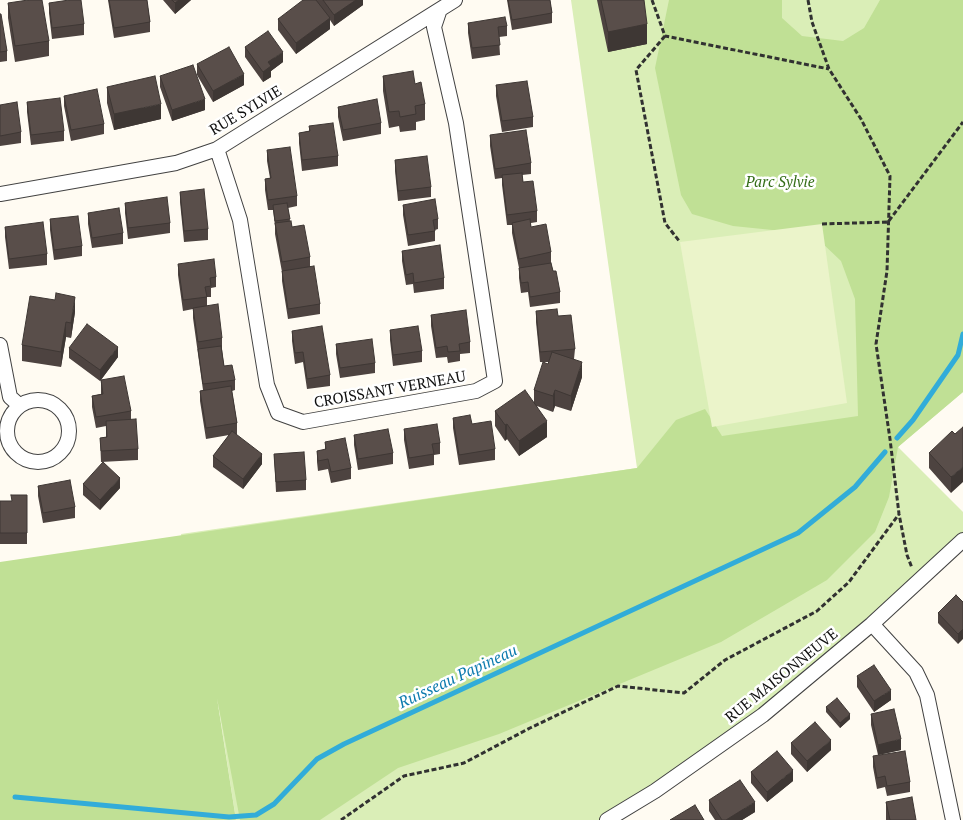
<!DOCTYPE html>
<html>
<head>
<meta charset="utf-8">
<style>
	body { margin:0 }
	canvas { display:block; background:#fffbf2 }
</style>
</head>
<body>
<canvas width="963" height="820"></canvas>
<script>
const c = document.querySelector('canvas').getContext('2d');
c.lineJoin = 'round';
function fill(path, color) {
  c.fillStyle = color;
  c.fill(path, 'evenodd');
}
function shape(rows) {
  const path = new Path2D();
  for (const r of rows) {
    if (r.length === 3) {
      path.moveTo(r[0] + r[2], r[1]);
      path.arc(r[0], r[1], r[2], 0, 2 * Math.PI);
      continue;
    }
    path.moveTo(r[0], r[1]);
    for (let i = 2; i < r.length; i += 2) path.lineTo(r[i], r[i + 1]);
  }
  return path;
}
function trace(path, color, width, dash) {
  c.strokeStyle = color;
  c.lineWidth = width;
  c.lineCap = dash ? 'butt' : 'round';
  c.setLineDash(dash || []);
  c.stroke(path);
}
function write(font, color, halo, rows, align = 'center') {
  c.font = font + ' "PT Serif",serif';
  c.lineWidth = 5;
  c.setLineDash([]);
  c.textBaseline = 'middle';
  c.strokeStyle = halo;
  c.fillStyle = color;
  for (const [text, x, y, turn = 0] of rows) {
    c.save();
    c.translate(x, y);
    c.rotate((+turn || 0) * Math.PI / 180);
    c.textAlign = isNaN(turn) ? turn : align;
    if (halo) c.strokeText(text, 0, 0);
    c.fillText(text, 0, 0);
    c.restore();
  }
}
const green = shape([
	[571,0,963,0,963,392,898,447,963,512,963,540,763,715,607,820,236,820,213,670,181,534,637,468]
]);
const forest = shape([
	[669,0,782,0,782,18,802,36,843,41,864,28,880,0,963,0,963,392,898,447,889,497,875,532,827,580,721,642,499,734,398,768,320,820,240,820,217,698,236,820,0,820,0,562,637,468,676,420,705,409,722,436,858,416,855,299,841,261,820,241,792,232,733,226,692,214,681,195,655,68]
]);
const pitch = shape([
	[822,224,847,403,712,427,680,242]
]);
const stream = shape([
	[897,438,913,420,958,355,963,334],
	[15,797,229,817,256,815,274,804,317,759,344,744,798,533,855,487,885,452]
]);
const path = shape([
	[652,0,665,36,829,69],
	[808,0,812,22,829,69,861,119,890,176,887,271,876,344,890,439,899,514,907,555,912,568],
	[665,36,636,70,665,223,680,242],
	[822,224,888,222,963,122],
	[341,820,404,776,464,763,530,728,618,686,684,693,725,660,817,611,849,582,899,514]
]);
const street = shape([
	[217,149,240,220,267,385,278,413,303,422,476,391,495,381,456,123,434,27,439,12],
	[0,194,176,163,217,149,455,0],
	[0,345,10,397,19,405],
	[38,431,31],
	[872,624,916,672,927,695,953,820],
	[607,820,655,791,763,715,872,624,963,540]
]);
const wall = shape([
	[108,0,147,0,150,22,150,32,114,38],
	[163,0,191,0,175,14],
	[316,0,363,0,363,5,334,26,330,20,330,29,296,54,278,30,278,19],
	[507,0,550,0,552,13,552,23,512,30],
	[597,0,644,0,647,44,608,52],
	[8,3,49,41,49,56,15,62,8,18],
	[49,3,84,24,84,35,52,39,49,13],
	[0,14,7,51,7,61,0,62],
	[468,23,507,26,507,36,499,37,500,55,472,59,468,33],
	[245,47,283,62,271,71,271,77,263,82,245,57],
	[197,64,244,85,213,102,197,75],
	[160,76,205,110,172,121,160,87],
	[383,76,415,84,425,104,425,120,416,122,416,130,400,132,399,126,389,128,383,91],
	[496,85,533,117,533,127,502,132,496,96],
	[107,87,161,119,114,130,107,103],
	[64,96,104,124,104,134,71,141,64,106],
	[27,102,64,131,64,141,31,145,27,112],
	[0,105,21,132,21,143,0,146],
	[338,107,381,123,381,134,343,141,338,117],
	[309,126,338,156,338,166,302,171,299,143,299,133,309,131],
	[490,135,531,163,531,174,522,175,523,182,537,211,537,222,531,223,531,227,551,252,551,263,553,271,560,292,560,303,530,307,528,292,521,293,519,278,519,268,512,233,512,225,507,225,502,185,502,178,495,179,490,146],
	[267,150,297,196,297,206,288,208,290,221,292,227,310,257,310,266,320,304,320,314,288,319,282,281,282,272,275,234,275,226,273,210,268,210,265,190,265,179,270,178,267,161],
	[395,160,431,187,431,197,398,201,395,171],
	[180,192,208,229,208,240,184,242,180,202],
	[125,203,170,223,170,233,128,239,125,213],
	[403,205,438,219,438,229,435,230,435,241,408,246,403,215],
	[88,213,123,233,123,244,92,248,88,224],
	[50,219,82,246,82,256,54,260,50,230],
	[5,227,47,254,47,265,9,269,5,237],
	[402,251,444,278,444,289,414,293,413,284,406,285,402,261],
	[178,264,216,277,216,287,211,288,211,297,207,297,207,306,222,338,222,349,224,366,235,380,235,390,232,391,237,423,237,434,236,434,262,464,243,489,213,467,213,456,229,435,206,439,200,401,200,391,203,390,193,318,193,309,183,311,178,275],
	[536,311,558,316,575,349,574,359,582,377,571,411,555,406,553,412,537,406,547,437,519,456,507,439,505,441,495,426,495,411,534,402,534,390,549,362,540,362,536,322],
	[75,312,71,338,66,337,61,367,22,361,22,345],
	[431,315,470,342,470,353,460,354,460,361,448,363,447,357,436,358,431,326],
	[390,330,422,351,422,362,393,366,390,340],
	[292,331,330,375,330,386,307,389,303,362,295,364,292,341],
	[336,344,375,363,375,373,340,378,336,354],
	[69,348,118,357,101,380,131,411,131,419,138,449,138,460,101,462,100,438,106,437,106,426,96,428,92,407,92,396,101,394,101,380,100,381,69,358],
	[453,418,472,424,495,449,495,460,459,465,453,428],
	[404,429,440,443,440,454,434,455,434,465,409,469,404,440],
	[955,434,951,493,929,468,929,453],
	[354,435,393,453,393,464,358,470,354,445],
	[325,442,351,468,351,479,331,483,328,469,318,471,317,462,317,451,325,450],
	[274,454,306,480,306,490,276,492],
	[83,484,120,488,100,510,83,495],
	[38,486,75,507,75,518,43,523,38,496],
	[27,495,27,544,0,544,0,501,12,501],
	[963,602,958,644,938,623,938,613],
	[857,676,891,700,874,712,857,687],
	[826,707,850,719,840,728,826,712],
	[871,714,901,750,878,755,871,725],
	[791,743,831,750,807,772,791,754],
	[873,756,910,782,910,792,887,796,885,787,877,789,873,767],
	[751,772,793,781,767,802,751,783],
	[709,800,755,812,742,820,715,820,709,811],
	[886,802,916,820,886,820]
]);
const shadedWall = shape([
	[179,0,191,0,175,14,175,3],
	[356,0,363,0,363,5,334,26,334,15],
	[330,18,330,29,296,54,296,43],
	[647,24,647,44,608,52,608,32],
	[283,52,283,62,271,71,271,77,263,82,263,72,268,62],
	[244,74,244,85,213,102,213,91],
	[205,99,205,110,172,121,172,110],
	[161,104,161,119,114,130,114,114],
	[75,297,75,312,71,338,71,323],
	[66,322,66,337,61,367,61,352],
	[118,347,118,357,100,381,100,370],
	[582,362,582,377,571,411,571,396],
	[555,390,555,406,553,412,553,396],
	[547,421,547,437,519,456,519,441],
	[507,424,507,439,505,441,505,425],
	[262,454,262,464,243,489,243,479],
	[963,467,963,482,951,493,951,477],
	[120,478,120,488,100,510,100,500],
	[963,629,963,639,958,644,958,634],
	[891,690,891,700,874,712,874,701],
	[850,714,850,719,840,728,840,723],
	[901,739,901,750,878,755,878,745],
	[831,740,831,750,807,772,807,761],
	[793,770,793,781,767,802,767,792],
	[755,802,755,812,742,820,726,820]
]);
const building = shape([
	[28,0,42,0,49,41,15,46,8,3,28,0],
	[69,0,81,0,84,24,52,28,49,3,69,0],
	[109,0,147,0,150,22,114,28,109,0],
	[172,0,179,0,175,3,172,0],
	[303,0,316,0,330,18,296,43,278,19,303,0],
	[323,0,356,0,334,15,323,0],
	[508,0,550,0,552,13,512,20,508,0],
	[601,0,644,0,647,24,608,32,601,0],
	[0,14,1,14,7,51,0,52,0,14],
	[505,17,507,26,498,27,500,45,472,48,468,23,505,17],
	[268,31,283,52,268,62,271,66,263,72,245,47,268,31],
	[229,47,244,74,213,91,197,64,229,47],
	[193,65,205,99,172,110,160,76,193,65],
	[413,71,415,84,421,82,425,104,415,106,416,114,400,117,399,111,389,112,383,76,413,71],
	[155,76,161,104,114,114,107,87,155,76],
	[527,81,533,117,502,121,496,85,527,81],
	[97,89,104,124,71,130,64,96,97,89],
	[60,98,64,131,31,135,27,102,60,98],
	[377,99,381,123,343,130,338,107,377,99],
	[17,102,21,132,0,136,0,105,17,102],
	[333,123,338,156,302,160,299,133,310,131,309,126,333,123],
	[526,130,531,163,495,169,490,135,526,130],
	[290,147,297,196,268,200,265,179,271,178,267,150,290,147],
	[427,156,431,187,398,191,395,160,427,156],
	[522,173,523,182,533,181,537,211,507,215,502,175,522,173],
	[204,189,208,229,184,231,180,192,204,189],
	[167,197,170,223,128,228,125,203,167,197],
	[435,199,438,219,433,220,435,231,408,235,403,205,435,199],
	[287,203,290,219,275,221,273,205,287,203],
	[119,208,123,233,92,238,88,213,119,208],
	[78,216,82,246,54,250,50,219,78,216],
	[530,219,531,227,546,224,551,252,519,259,512,223,530,219],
	[291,221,292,227,304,225,310,257,282,262,275,223,291,221],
	[43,222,47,254,9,259,5,227,43,222],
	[440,245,444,278,414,283,413,273,406,275,402,251,440,245],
	[214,259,216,277,210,278,211,286,205,287,207,297,183,300,178,264,214,259],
	[551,263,553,271,556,271,560,292,530,297,528,282,521,283,519,268,551,263],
	[314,266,320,304,288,309,282,271,314,266],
	[56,293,75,297,71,323,66,322,61,352,22,345,30,296,55,300,56,293],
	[218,304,222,338,198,342,193,308,218,304],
	[557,309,558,316,571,315,575,349,540,352,536,311,557,309],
	[466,310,470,342,459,344,460,351,448,352,447,346,436,348,431,315,466,310],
	[87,324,118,347,100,370,69,348,87,324],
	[322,326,330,375,307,379,303,352,295,353,292,331,322,326],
	[418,326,422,351,393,355,390,330,418,326],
	[372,339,375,363,340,368,336,344,372,339],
	[221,346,224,366,232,365,235,380,203,384,198,349,221,346],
	[552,352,582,362,571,396,555,390,553,396,534,390,543,362,548,364,552,352],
	[124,376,131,411,96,417,92,396,103,394,101,380,124,376],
	[231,386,237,423,206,428,200,391,231,386],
	[525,390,547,421,519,441,507,424,505,425,495,411,525,390],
	[470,415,472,424,491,421,495,449,459,455,453,418,470,415],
	[136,419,138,449,101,451,100,438,107,437,106,421,136,419],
	[437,424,440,443,432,444,434,454,409,458,404,429,437,424],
	[963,427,963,467,951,477,929,453,952,431,955,434,963,427],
	[388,429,393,453,358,459,354,435,388,429],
	[232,431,262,454,243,479,213,456,232,431],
	[345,438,351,468,331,472,328,459,318,461,317,451,326,449,325,442,345,438],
	[304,452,306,480,276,482,274,454,304,452],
	[103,462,120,478,100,500,83,484,103,462],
	[70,480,75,507,43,513,38,486,70,480],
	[11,495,27,495,27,533,0,533,0,501,12,501,11,495],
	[956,595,963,602,963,629,958,634,938,613,956,595],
	[874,665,891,690,874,701,857,676,874,665],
	[837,698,850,714,840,723,826,707,837,698],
	[894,709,901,739,878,745,871,714,894,709],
	[815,722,831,740,807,761,791,743,815,722],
	[777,751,793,770,767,792,751,772,777,751],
	[905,751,910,782,887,786,885,776,877,778,873,756,905,751],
	[740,780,755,802,726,820,722,820,709,800,740,780],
	[912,797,916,820,890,820,886,802,912,797],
	[695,805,704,820,670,820,695,805]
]);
const streetNames = [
	["RUE SYLVIE",246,111,-31],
	["CROISSANT VERNEAU",390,390,-10],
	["RUE MAISONNEUVE",782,676,-39]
];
const parkNames = [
	["Parc Sylvie",780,183]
];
const waterNames = [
	["Ruisseau Papineau",458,677,-25]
];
fill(green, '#daeeb7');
fill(forest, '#c0e095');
fill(pitch, '#ebf4ca');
trace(stream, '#31acd9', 5);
trace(street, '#424242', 16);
trace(path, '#313131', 3, [5, 2.5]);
trace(street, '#fff', 14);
fill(wall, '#4d4340');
fill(shadedWall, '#3e3734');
fill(building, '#594e4a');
trace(building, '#3e3734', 1);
write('15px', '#0f0f0f', '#fff', streetNames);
write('italic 15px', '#356e19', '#fff', parkNames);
write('italic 16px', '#0c7bae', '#fff', waterNames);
</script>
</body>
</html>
